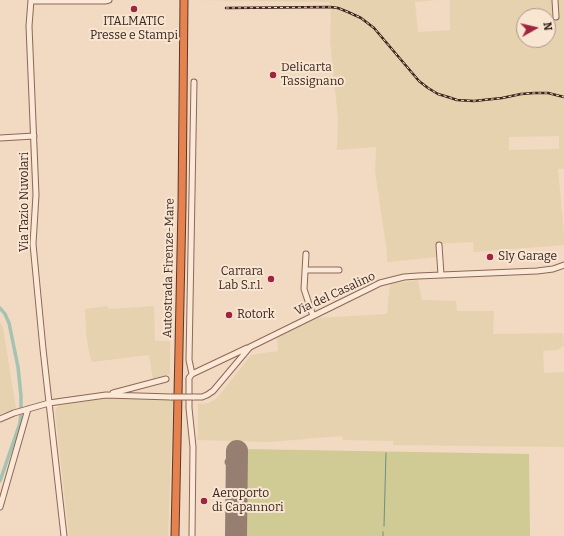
<!DOCTYPE html>
<html>
<head>
<meta charset="utf-8">
<style>
	body { margin:0 }
	#map { position:relative; width:564px; height:536px; overflow:hidden; background:#f1d9c2; font-family:Bitter,serif }
	canvas { display:block }
	.north { position:absolute; left:516px; top:8px; width:40px; height:40px; box-sizing:border-box; background:#f8e5d2; border:1px solid #ac988a; border-radius:50%; rotate:82deg; font-size:11px; font-weight:700; line-height:16px; text-align:center; color:#3b251d }
	.north::after { content:''; display:block; margin:auto; width:14px; height:18px; background:#9f243f; clip-path:polygon(50% 0,100% 100%,50% 72%,0 100%) }
</style>
</head>
<body>
<div id="map">
<canvas width="564" height="536"></canvas>
<div class="north">N</div>
</div>
<script>
const c = document.querySelector('canvas').getContext('2d');
c.lineJoin = 'round';
function fill(path, color) {
  c.fillStyle = color;
  c.fill(path, 'evenodd');
}
function shape(rows) {
  const path = new Path2D();
  for (const r of rows) {
    path.moveTo(r[0], r[1]);
    for (let i = 2; i < r.length; i += 2) path.lineTo(r[i], r[i + 1]);
  }
  return path;
}
function trace(path, color, width, dash) {
  c.strokeStyle = color;
  c.lineWidth = width;
  c.lineCap = dash ? 'butt' : 'round';
  c.setLineDash(dash || []);
  c.stroke(path);
}
function write(font, color, halo, rows, align = 'center') {
  c.font = font + ' Bitter,serif';
  c.lineWidth = 4;
  c.setLineDash([]);
  c.textBaseline = 'middle';
  c.strokeStyle = halo;
  c.fillStyle = color;
  for (const [text, x, y, turn = 0] of rows) {
    c.save();
    c.translate(x, y);
    c.rotate((+turn || 0) * Math.PI / 180);
    c.textAlign = isNaN(turn) ? turn : align;
    if (halo) c.strokeText(text, 0, 0);
    c.fillText(text, 0, 0);
    c.restore();
  }
}
const farmland = shape([
	[194,0,436,0,415,2,418,32,450,30,450,0,564,0,564,169,558,169,564,234,564,245,474,252,473,242,437,244,438,257,387,262,387,252,375,171,376,147,337,150,338,119,330,40,331,6,329,2],
	[524,16,548,16,548,40,524,40],
	[559,136,559,149,509,150,509,137],
	[418,280,422,300,456,301,457,311,494,311,493,334,563,333,564,346,557,350,543,351,544,373,564,372,564,447,393,445,393,441,343,440,342,436,268,442,197,440,198,433,198,404,209,403,217,398,251,355,278,351,277,336,317,318,387,314,390,284],
	[107,306,109,309,154,306,155,341,170,341,170,374,153,379,149,355,92,362,89,352,86,334,85,309],
	[0,323,3,327,16,409,0,415],
	[106,398,173,400,168,536,69,536,55,411,58,406]
]);
const green = shape([
	[243,449,529,454,530,536,242,536]
]);
const stream = shape([
	[384,526,386,453],
	[383,536,383,532]
]);
const canal = shape([
	[0,308,5,314,9,323,18,367,21,396,21,413,20,423,0,481]
]);
const taxiway = shape([
	[229,462,237,463]
]);
const runway = shape([
	[236,536,237,451]
]);
const minor = shape([
	[31,0,29,26,36,195,33,244,43,349,64,536],
	[555,0,556,17],
	[31,1,105,1,109,0],
	[0,138,34,136],
	[439,245,441,275],
	[306,254,304,289,313,316],
	[306,270,339,270],
	[192,374,189,360,194,82],
	[113,393,166,379],
	[193,397,202,397,207,395,213,391,250,347,366,290,380,283,404,277,418,276,537,271,553,269,564,265],
	[0,419,14,413,49,403,106,395,171,397],
	[0,507,28,409],
	[192,536,193,447,189,408,189,378,192,374,247,348]
]);
const highway = shape([
	[175,536,182,206,184,0]
]);
const rail = shape([
	[226,8,330,7,338,8,348,12,361,18,374,28,419,81,428,88,438,94,448,97,457,100,474,101,502,98,521,94,534,93,548,93,564,97]
]);
const minorBridge = shape([
	[171,397,193,397]
]);
const markers = [
	[134,9,4,"#9f243f"],
	[273,75,4,"#9f243f"],
	[490,257,4,"#9f243f"],
	[271,279,4,"#9f243f"],
	[229,315,4,"#9f243f"],
	[204,501,4,"#9f243f"]
];
const poiNames = [
	["ITALMATIC",134,22,"center"],
	["Presse e Stampi",134,36,"center"],
	["Delicarta",281,68],
	["Tassignano",281,82],
	["Sly Garage",498,257],
	["Carrara",263,272,"right"],
	["Lab S.r.l.",263,286,"right"],
	["Rotork",237,315],
	["Aeroporto",212,494],
	["di Capannori",212,508]
];
const streetNames = [
	["Via Tazio Nuvolari",25,202,-90],
	["Autostrada Firenze-Mare",169,268,-89],
	["Via del Casalino",335,294,-25]
];
fill(farmland, '#e7d2af');
fill(green, '#d0ca95');
trace(stream, '#6b9280', 1);
trace(canal, '#a5c3b3', 3.5);
trace(taxiway, '#967f70', 9);
trace(runway, '#967f70', 22);
trace(minor, '#8c6858', 7);
trace(highway, '#59382c', 9);
trace(minor, '#fbe8d6', 5);
trace(highway, '#e5824d', 7);
trace(rail, '#3b251d', 2.5);
trace(rail, '#f8e5d2', 1, [3]);
trace(minorBridge, '#8c6858', 7, []);
trace(minorBridge, '#fbe8d6', 5);
for (const [x, y, r, color] of markers) {
  const dot = new Path2D();
  dot.arc(x, y, r, 0, 2 * Math.PI);
  c.fillStyle = color;
  c.fill(dot);
  trace(dot, '#f8e5d2', 1.5);
}
write('12px', '#3b251d', '#f8e5d2', poiNames, 'left');
write('12px', '#3b251d', '#f8e5d2', streetNames);
</script>
</body>
</html>
